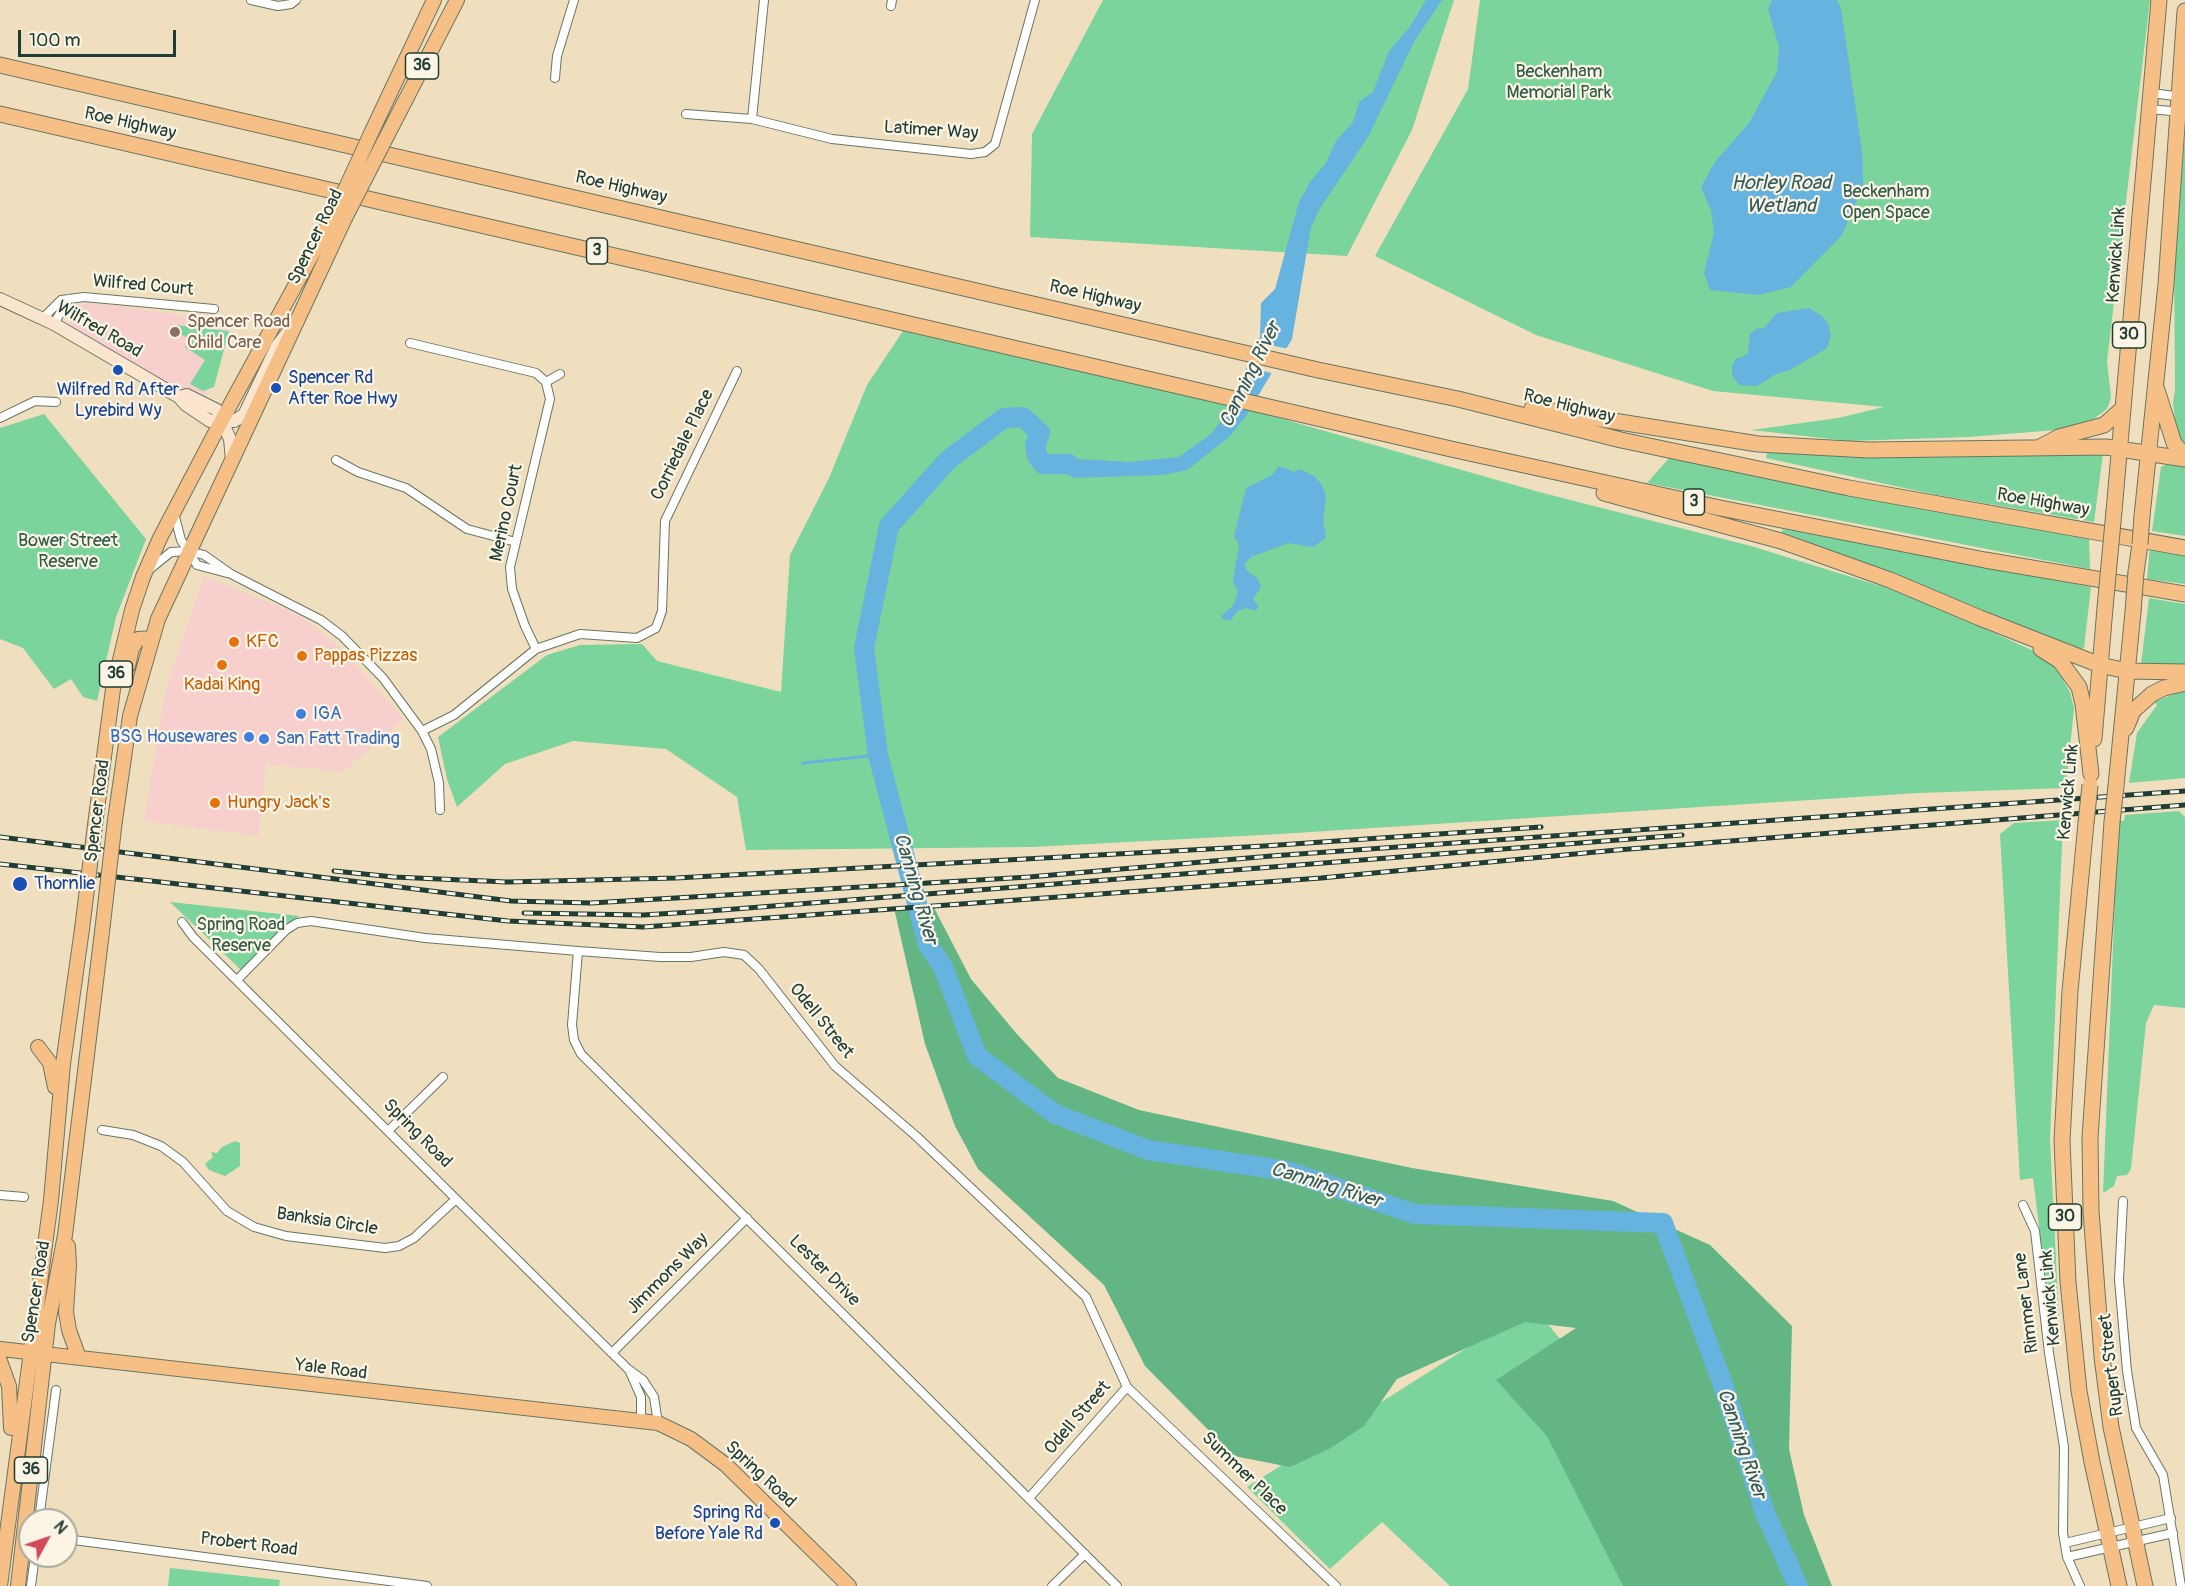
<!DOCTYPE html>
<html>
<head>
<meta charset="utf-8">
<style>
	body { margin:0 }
	#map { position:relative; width:2185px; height:1586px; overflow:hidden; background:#f0dfbe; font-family:Pangolin,sans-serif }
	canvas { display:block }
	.north { position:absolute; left:18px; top:1508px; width:60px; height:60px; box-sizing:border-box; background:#fcf5e5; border:2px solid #a4ab9e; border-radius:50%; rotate:50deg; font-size:16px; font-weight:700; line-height:24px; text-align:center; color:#1f3d34 }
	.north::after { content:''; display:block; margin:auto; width:21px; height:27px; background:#d1495b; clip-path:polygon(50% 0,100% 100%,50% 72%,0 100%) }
	.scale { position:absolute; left:18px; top:30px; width:158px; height:27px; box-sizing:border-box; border:3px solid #1f3d34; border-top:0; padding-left:8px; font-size:18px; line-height:21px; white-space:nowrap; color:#1f3d34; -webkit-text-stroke:4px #fcf5e5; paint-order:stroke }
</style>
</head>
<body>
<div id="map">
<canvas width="2185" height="1586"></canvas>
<div class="north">N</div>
<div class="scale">100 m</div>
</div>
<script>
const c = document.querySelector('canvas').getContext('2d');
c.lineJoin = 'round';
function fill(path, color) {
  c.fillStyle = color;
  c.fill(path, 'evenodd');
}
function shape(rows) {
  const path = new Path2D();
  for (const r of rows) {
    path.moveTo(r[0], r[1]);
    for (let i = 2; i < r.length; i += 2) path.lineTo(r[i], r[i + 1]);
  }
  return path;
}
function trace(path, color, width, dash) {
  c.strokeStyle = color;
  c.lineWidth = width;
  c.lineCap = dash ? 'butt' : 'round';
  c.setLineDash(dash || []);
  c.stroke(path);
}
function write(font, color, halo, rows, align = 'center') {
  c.font = font + ' Pangolin,sans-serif';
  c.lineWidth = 4.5;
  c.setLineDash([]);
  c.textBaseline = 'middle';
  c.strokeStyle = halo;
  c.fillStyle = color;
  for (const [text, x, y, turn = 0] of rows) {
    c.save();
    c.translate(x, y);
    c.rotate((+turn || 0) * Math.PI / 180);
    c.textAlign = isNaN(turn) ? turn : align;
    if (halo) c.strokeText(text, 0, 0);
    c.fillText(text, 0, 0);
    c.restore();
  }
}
const built = shape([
	[86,301,234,323,202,406,67,323],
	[204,576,299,615,342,649,404,719,343,772,266,764,259,836,144,821,165,692]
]);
const green = shape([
	[1103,0,1454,0,1412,130,1347,256,1030,237,1032,134],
	[1480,0,2150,0,2107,361,2111,398,2107,409,2091,421,2069,429,1969,437,1849,441,1751,430,1838,418,1884,407,1713,391,1536,335,1375,256,1468,89],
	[2185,138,2185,448,2177,438,2173,402,2175,390,2174,254],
	[175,325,229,331,214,387,203,391,190,384,205,360,185,347,189,339,172,329],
	[903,331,1258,412,1539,492,1751,546,1916,597,2038,653,2066,676,2063,680,2070,692,2074,708,2066,788,1919,793,1280,834,1032,847,746,850,737,797,666,749,573,741,505,764,457,807,447,779,438,737,547,655,580,645,642,644,657,661,781,692,790,555,829,478,867,385],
	[44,414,146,539,116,617,97,701,83,697,71,679,54,689,23,648,0,639,0,428],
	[1768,448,2103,454,2094,522,1932,494,1766,458],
	[1670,457,1897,504,2089,539,2090,569,1647,483],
	[2169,463,2185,464,2185,536,2152,531,2161,467],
	[1783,529,2091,587,2084,648,2078,650,1891,572,1781,534],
	[2150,546,2185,552,2185,584,2147,579],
	[2149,598,2185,604,2185,668,2141,665],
	[2185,689,2185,778,2129,783,2137,733,2157,705,2155,702],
	[2179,811,2185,817,2185,1008,2154,1005,2146,1023,2131,1169,2127,1175,2117,1176,2114,1186,2103,1193,2118,821,2124,821,2125,815],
	[2063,820,2050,1139,2059,1321,2051,1321,2033,1178,2020,1180,2000,834,2014,823],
	[170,902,299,916,241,970],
	[235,1141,240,1143,240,1166,225,1176,209,1170,205,1164,213,1157,211,1152,217,1153,222,1147],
	[1533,1306,1685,1491,1722,1586,1450,1586,1382,1522,1330,1569,1247,1487],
	[170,1568,280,1580,279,1586,168,1586]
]);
const forest = shape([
	[932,904,971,979,1016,1033,1058,1078,1139,1110,1412,1168,1613,1201,1710,1245,1792,1326,1789,1449,1804,1515,1832,1586,1623,1586,1547,1436,1496,1380,1576,1328,1525,1322,1397,1379,1364,1426,1329,1449,1290,1467,1234,1456,1145,1366,1104,1285,978,1169,955,1126,925,1044,894,908]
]);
const water = shape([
	[1426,0,1442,0,1415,40,1368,137,1320,208,1311,227,1292,339,1246,416,1230,436,1187,470,1163,475,1075,478,1043,464,1059,458,1129,462,1179,457,1211,434,1226,414,1260,337,1261,303,1275,289,1299,202,1310,182,1326,163,1336,141,1353,122,1359,102,1373,92,1389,51,1409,28],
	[1772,0,1837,0,1841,9,1862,151,1863,185,1842,235,1791,287,1758,295,1710,290,1704,273,1714,233,1711,210,1701,187,1715,162,1749,123,1777,72,1779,47,1768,9],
	[1809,308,1822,316,1828,324,1831,336,1827,348,1790,370,1776,374,1757,386,1739,385,1732,375,1732,366,1736,358,1741,358,1748,353,1750,334,1756,329,1764,328,1777,313],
	[1279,466,1294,472,1299,469,1314,476,1322,485,1326,496,1323,521,1326,538,1313,547,1288,543,1251,557,1245,563,1246,570,1257,578,1261,587,1253,599,1258,606,1256,611,1246,608,1237,611,1231,620,1224,620,1221,616,1233,606,1238,592,1233,581,1239,545,1234,536,1246,488,1272,475]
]);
const pier = shape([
	[1255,342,1289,349,1275,374,1244,366]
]);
const stream = shape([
	[803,763,878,755]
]);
const river = shape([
	[1069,464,1043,464,1037,456,1035,445,1040,433,1023,417,1004,418,948,460,889,526,864,648,878,755,928,945,943,967,977,1056,1055,1114,1148,1150,1287,1171,1415,1214,1663,1223,1722,1382,1765,1513,1798,1586]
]);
const street = shape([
	[251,0,278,6,291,4,296,0],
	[891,6,892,0],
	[555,78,557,56,574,0],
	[2151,93,2183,97],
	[2149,109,2182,112],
	[686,114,752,119,832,139,971,154,985,152,995,144,1035,0],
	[752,119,764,0],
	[43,318,61,300,84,297,214,309],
	[54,324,68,299],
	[410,343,536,373,546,382,550,399,510,567,512,589,525,626,536,649],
	[546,382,560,374],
	[0,418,35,401,56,402],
	[336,460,358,472,406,488,467,529,516,542],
	[174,513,181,540,197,565,227,573],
	[150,569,171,552,189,551,204,555,231,574,321,620,342,636,383,678,422,731,431,749,439,783,440,810],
	[422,731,454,715,536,649,580,634,637,638,656,628,662,611,665,521,737,371],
	[182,922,193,937,456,1199,628,1369,643,1380,654,1397,658,1423],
	[578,951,572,1025,574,1040,581,1054,1117,1586],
	[237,980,286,930,297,923,311,921,425,938,578,951,660,957,691,957,724,952,744,955,759,969,835,1066,916,1136,1086,1297,1127,1387,1029,1498],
	[102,1130,133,1135,161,1146,183,1162,227,1211,254,1227,286,1236,385,1248,399,1246,414,1238,456,1199],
	[388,1131,443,1077],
	[0,1195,24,1197],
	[2123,1201,2119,1280,2127,1371,2136,1428,2163,1475,2181,1586],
	[2023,1205,2035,1231,2049,1353,2064,1447,2063,1533,2067,1557,2080,1586],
	[612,1353,747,1218],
	[630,1372,641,1397,641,1421],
	[1127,1387,1336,1586],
	[39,1520,56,1390],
	[66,1539,427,1586],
	[2065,1543,2171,1518],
	[2067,1557,2173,1533],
	[31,1586,35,1556],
	[1052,1586,1085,1554]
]);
const secondary = shape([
	[0,299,54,324,179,397,186,405,210,421,234,421,244,415,277,346,288,332],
	[179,397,187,395,217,410,230,439,232,460]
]);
const primary = shape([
	[373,129,434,0],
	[388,134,457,0],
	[128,666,132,648,138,639,152,638],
	[96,817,113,689,132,610,143,577,160,538,222,420,333,216],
	[115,820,130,716,158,619,345,218],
	[38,1047,50,1063,55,1087],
	[68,1246,69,1265,66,1312,69,1330,79,1358],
	[0,1349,658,1423,691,1439,726,1465,849,1586],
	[0,1361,9,1386,11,1428],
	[0,1586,51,1200,63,1064,82,929],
	[18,1586,48,1324,65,1235,102,932]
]);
const highway = shape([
	[0,65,1318,370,1458,399,1621,440,1849,488,2185,548],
	[0,114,1451,449,1720,508,1985,560,2185,594],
	[2157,390,2174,443,2185,457],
	[1532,408,1758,444,1868,450,2106,447,2185,459],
	[2040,447,2059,437,2104,425,2121,410],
	[1604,493,1781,541,1890,580,1980,618,2100,665,2127,671,2185,672],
	[2114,511,2159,0],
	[2142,516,2166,284,2185,11],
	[2136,572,2140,544],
	[2041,649,2060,661,2079,687,2083,704,2091,774],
	[2126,728,2133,711,2152,694,2164,688,2185,683],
	[2094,739,2105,608],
	[2116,786,2133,612],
	[2112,822,2090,1137,2091,1211,2102,1357,2111,1427,2145,1586],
	[2086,823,2070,991,2062,1141,2068,1282,2079,1391,2092,1462,2119,1586]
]);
const rail = shape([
	[0,837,511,901,591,903,1029,877,1271,856,2185,791],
	[0,864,508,921,643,927,1321,878,1617,850,2185,805],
	[334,871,394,877,507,882,676,878,1264,846,1541,827],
	[524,913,643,915,709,911,1682,835]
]);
const primaryBridge = shape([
	[333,216,373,129],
	[345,218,388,134],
	[82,929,96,817],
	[102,932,115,820]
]);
const highwayBridge = shape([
	[2140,544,2142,516],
	[2105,608,2114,511],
	[2133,612,2136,572],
	[2112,822,2116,786],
	[2086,823,2090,785]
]);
const markers = [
	[175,332,6,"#8d6e63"],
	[118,370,6,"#1a4fb4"],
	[276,388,6,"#1a4fb4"],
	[234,642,6,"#e8710a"],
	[302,656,6,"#e8710a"],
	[222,665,6,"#e8710a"],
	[301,714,6,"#3f7fe0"],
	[249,737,6,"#3f7fe0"],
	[264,739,6,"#3f7fe0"],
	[215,803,6,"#e8710a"],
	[20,884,8,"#1a4fb4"],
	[775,1523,6,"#1a4fb4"]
];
const shields = [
	[422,66,33],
	[597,251,21],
	[2129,335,33],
	[1694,502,21],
	[116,674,33],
	[2065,1217,33],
	[31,1470,33]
];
const shieldNames = [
	["36",422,66],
	["3",597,251],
	["30",2129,335],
	["3",1694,502],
	["36",116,674],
	["30",2065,1217],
	["36",31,1470]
];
const parkNames = [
	["Beckenham",1559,72],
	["Memorial Park",1559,93],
	["Beckenham",1886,192],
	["Open Space",1886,213],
	["Bower Street",68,541],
	["Reserve",68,562],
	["Spring Road",241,925],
	["Reserve",241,946]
];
const streetNames = [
	["Roe Highway",130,124,13],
	["Latimer Way",931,131,4],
	["Roe Highway",621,188,13],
	["Spencer Road",316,237,-64],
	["Kenwick Link",2117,255,-86],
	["Wilfred Court",143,286,5],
	["Roe Highway",1095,297,13],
	["Wilfred Road",99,330,30],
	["Roe Highway",1569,407,14],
	["Corriedale Place",683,445,-64],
	["Roe Highway",2043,503,10],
	["Merino Court",507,513,-78],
	["Kenwick Link",2069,792,-85],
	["Spencer Road",98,811,-83],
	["Odell Street",821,1021,51],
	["Spring Road",417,1134,45],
	["Banksia Circle",327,1222,9],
	["Lester Drive",824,1271,45],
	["Jimmons Way",668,1274,-45],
	["Spencer Road",37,1292,-81],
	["Kenwick Link",2051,1298,-95],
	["Rimmer Lane",2027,1303,-97],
	["Rupert Street",2112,1365,-97],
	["Yale Road",331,1370,7],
	["Odell Street",1078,1418,-49],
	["Summer Place",1244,1474,44],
	["Spring Road",760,1475,43],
	["Probert Road",249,1545,7]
];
const educationNames = [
	["Spencer Road",187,322],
	["Child Care",187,343]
];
const transitNames = [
	["Spencer Rd",288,378],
	["After Roe Hwy",288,399],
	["Wilfred Rd After",118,390,"center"],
	["Lyrebird Wy",118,411,"center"],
	["Thornlie",34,884],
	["Spring Rd",763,1513,"right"],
	["Before Yale Rd",763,1534,"right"]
];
const foodNames = [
	["KFC",246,642],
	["Pappas Pizzas",314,656],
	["Kadai King",222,685,"center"],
	["Hungry Jack's",227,803]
];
const shopNames = [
	["IGA",313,714],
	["BSG Housewares",237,737,"right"],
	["San Fatt Trading",276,739]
];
const waterNames = [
	["Horley Road",1781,184],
	["Wetland",1781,207],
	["Canning River",1251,375,-64],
	["Canning River",915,889,74],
	["Canning River",1326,1186,17],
	["Canning River",1741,1444,71]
];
fill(built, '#f7d0ce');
fill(green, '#7ad49b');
fill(forest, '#63b683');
fill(water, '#66b3df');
fill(pier, '#f0dfbe');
trace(stream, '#66b3df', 3);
trace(river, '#66b3df', 20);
trace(street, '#687664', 10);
trace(secondary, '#687664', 14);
trace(primary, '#687664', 16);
trace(highway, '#687664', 17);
trace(street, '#fff', 8);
trace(secondary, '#fbe5cf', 12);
trace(primary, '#f5bf86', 14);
trace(highway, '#f5bf86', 15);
trace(rail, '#1f3d34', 5);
trace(rail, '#fcf5e5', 3, [9]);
trace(primaryBridge, '#687664', 16, []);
trace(highwayBridge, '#687664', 17, []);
trace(primaryBridge, '#f5bf86', 14);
trace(highwayBridge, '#f5bf86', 15);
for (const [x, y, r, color] of markers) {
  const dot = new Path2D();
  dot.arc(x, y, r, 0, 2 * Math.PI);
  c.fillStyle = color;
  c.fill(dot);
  trace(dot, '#fcf5e5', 2);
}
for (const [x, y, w] of shields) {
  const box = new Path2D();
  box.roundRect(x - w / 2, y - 13, w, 26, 4.5);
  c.fillStyle = '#fcf5e5';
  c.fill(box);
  trace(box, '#1f3d34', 1.5);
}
write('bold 16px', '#1f3d34', null, shieldNames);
write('18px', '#315b49', '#fcf5e5', parkNames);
write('18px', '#1f3d34', '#fcf5e5', streetNames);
write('18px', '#785e54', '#fcf5e5', educationNames, 'left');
write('18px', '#164399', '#fcf5e5', transitNames, 'left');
write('18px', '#c56008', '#fcf5e5', foodNames, 'left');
write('18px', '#366cbe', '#fcf5e5', shopNames, 'left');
write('italic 20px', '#315a5f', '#fcf5e5', waterNames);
</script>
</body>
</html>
